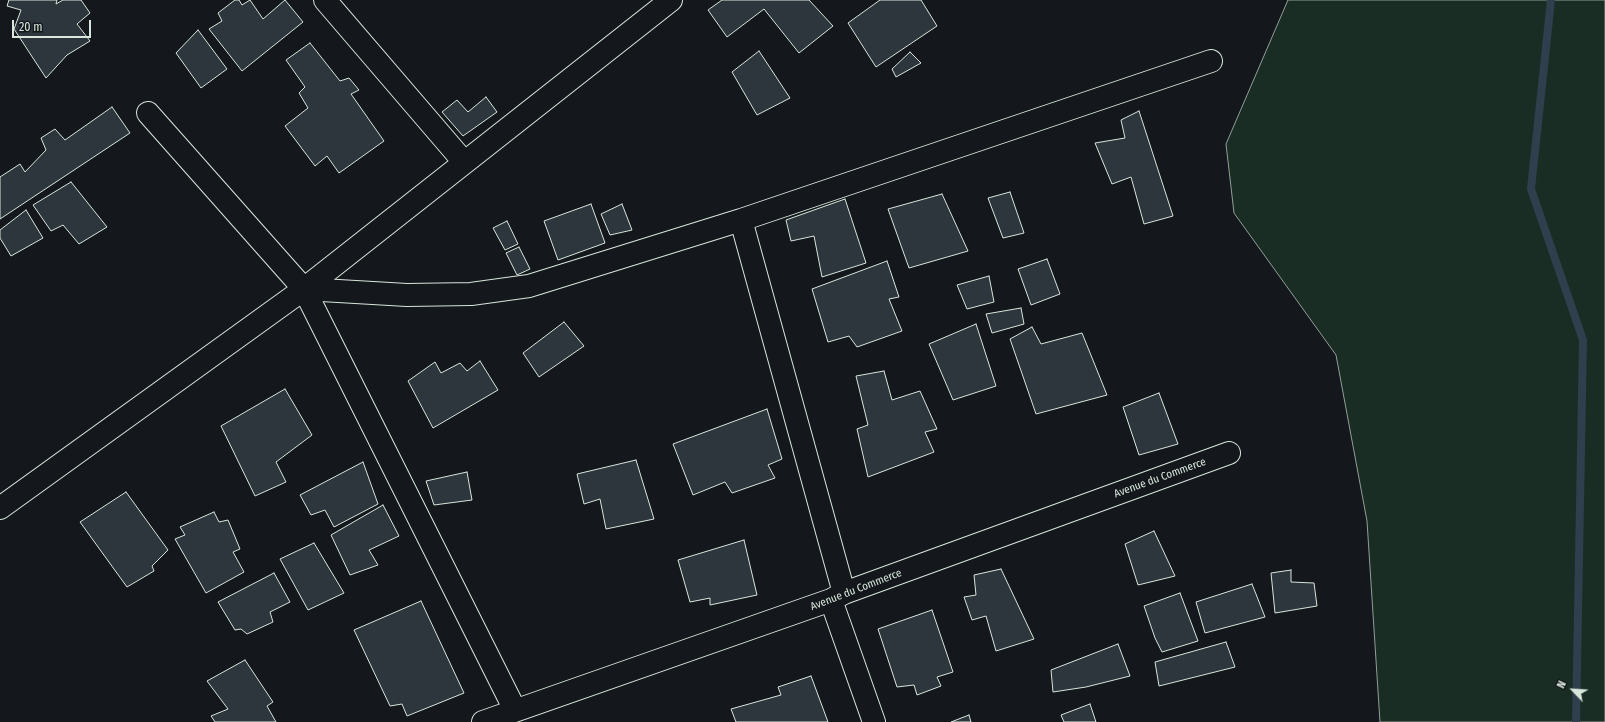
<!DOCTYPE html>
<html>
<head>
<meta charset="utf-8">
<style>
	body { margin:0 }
	#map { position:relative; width:1605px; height:722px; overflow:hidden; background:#14181c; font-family:"Fira Sans Condensed",sans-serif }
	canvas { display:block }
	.north { position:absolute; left:1553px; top:670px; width:40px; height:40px; -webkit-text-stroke:3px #14181c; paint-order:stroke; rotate:295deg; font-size:11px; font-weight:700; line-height:16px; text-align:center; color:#d8e6dc }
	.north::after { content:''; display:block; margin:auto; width:14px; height:18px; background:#d8e6dc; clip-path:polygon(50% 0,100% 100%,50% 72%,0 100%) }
	.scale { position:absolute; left:12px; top:20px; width:79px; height:18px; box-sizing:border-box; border:2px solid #d8e6dc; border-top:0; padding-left:5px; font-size:12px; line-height:14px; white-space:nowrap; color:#d8e6dc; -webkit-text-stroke:3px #14181c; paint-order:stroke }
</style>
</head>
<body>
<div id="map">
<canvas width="1605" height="722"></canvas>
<div class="north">N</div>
<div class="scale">20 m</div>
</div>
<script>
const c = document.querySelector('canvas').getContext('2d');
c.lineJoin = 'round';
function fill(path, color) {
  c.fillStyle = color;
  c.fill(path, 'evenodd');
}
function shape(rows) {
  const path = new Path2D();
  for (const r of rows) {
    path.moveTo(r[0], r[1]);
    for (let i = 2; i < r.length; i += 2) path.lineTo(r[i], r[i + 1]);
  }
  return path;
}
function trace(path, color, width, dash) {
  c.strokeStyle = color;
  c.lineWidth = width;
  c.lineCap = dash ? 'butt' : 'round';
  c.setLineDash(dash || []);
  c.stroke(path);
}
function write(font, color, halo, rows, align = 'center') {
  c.font = font + ' "Fira Sans Condensed",sans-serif';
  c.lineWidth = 3;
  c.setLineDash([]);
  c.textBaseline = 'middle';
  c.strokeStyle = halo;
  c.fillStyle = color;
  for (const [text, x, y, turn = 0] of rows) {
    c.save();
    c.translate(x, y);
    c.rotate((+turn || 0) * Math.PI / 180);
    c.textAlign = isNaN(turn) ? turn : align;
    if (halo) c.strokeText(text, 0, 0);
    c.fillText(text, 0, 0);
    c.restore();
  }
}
const green = shape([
	[1288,0,1605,0,1605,722,1380,722,1367,521,1336,355,1234,213,1226,144,1288,0]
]);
const stream = shape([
	[1551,0,1531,189,1583,340,1576,722]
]);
const building = shape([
	[9,0,57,0,56,4,63,0,81,0,90,13,77,24,90,41,67,55,46,78,14,29,21,10,7,6,9,0],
	[235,0,239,0,242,5,250,0,263,19,285,0,303,22,242,71,209,29,222,21,218,13,235,0],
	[722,0,809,0,833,26,799,53,764,9,727,37,708,10,722,0],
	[880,0,921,0,937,26,876,67,848,23,880,0],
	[198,30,227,69,201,88,176,53,198,30],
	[310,43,340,81,349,78,359,90,351,94,384,141,339,173,327,156,315,166,285,126,308,108,299,93,305,87,286,60,310,43],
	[759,51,790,98,757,115,732,72,759,51],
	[910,52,921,63,896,77,892,69,910,52],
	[486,97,497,112,463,136,442,112,457,100,468,112,486,97],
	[112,107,130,133,0,219,0,177,20,164,25,172,46,150,41,138,55,129,65,140,112,107],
	[1139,111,1173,216,1144,224,1131,177,1112,184,1095,143,1125,138,1121,120,1139,111],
	[71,182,107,227,79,244,63,225,51,231,33,205,71,182],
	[1010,192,1024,233,1003,238,988,198,1010,192],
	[942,194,968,251,909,268,888,209,942,194],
	[845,199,866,263,822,277,814,236,791,241,786,220,845,199],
	[591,204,605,243,558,260,544,221,591,204],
	[622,204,632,230,610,235,601,214,622,204],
	[26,210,43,238,11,256,0,238,0,230,26,210],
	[507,221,518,244,505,250,493,228,507,221],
	[519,247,530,269,517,275,506,253,519,247],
	[1047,259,1060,294,1031,305,1018,269,1047,259],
	[887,261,899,297,889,299,902,331,857,347,849,336,828,342,812,289,887,261],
	[989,276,994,302,967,309,957,285,989,276],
	[1021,308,1024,324,992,333,986,314,1021,308],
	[564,322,584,346,539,377,523,353,564,322],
	[976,324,996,386,953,400,929,344,976,324],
	[1032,327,1041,344,1082,333,1107,395,1036,414,1010,339,1032,327],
	[480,361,498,390,433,428,408,381,435,362,441,373,460,363,467,371,480,361],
	[884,371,892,400,920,391,937,429,925,432,934,452,868,477,857,429,868,425,856,376,884,371],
	[285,389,312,435,276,462,286,482,255,496,221,426,285,389],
	[1159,393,1178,444,1139,455,1123,407,1159,393],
	[767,409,782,459,768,465,775,478,732,493,725,482,693,495,673,444,767,409],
	[636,460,654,519,606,529,600,499,584,504,577,474,636,460],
	[363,462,378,504,334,527,325,510,311,515,300,495,363,462],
	[467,472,472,500,434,505,426,481,467,472],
	[126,492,168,550,152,566,154,571,127,587,80,522,126,492],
	[383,505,399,536,369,550,378,565,350,575,331,535,383,505],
	[214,512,219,522,228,520,240,549,233,552,244,572,206,593,175,539,185,535,180,527,214,512],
	[1154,531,1175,576,1138,585,1125,544,1154,531],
	[744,540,757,595,710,605,710,598,690,602,678,560,744,540],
	[314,543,344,593,308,610,280,559,314,543],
	[1001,569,1034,639,996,651,986,616,972,620,964,597,976,595,974,575,1001,569],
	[1291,570,1291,582,1314,583,1317,606,1275,613,1271,573,1291,570],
	[274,573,290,602,270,612,273,622,247,634,241,629,235,630,218,602,274,573],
	[1252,584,1265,617,1205,633,1196,602,1252,584],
	[1180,593,1198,641,1162,652,1155,638,1144,606,1180,593],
	[421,601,464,693,407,716,402,704,390,706,354,630,421,601],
	[932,610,953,672,937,677,941,686,917,695,914,685,897,687,878,629,932,610],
	[1226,642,1235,667,1159,686,1155,662,1226,642],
	[1118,644,1130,676,1086,687,1053,692,1051,670,1118,644],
	[245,660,273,702,267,706,276,722,215,722,211,716,228,709,207,681,245,660],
	[811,676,828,722,736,722,731,709,781,695,778,687,811,676],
	[1090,704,1096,722,1064,722,1061,715,1090,704],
	[969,715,971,722,951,722,969,715]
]);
const minor = shape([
	[325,0,464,162],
	[148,113,304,289,515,710],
	[741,220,844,593],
	[304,289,407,295,471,294,529,286,741,220,1211,61],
	[0,508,304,289,671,0],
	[831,600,874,722],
	[483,722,831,600,844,593,1229,453]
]);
const streetNames = [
	["Avenue du Commerce",1160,478,-20],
	["Avenue du Commerce",856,590,-21]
];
fill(green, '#1a2d24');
trace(green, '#939e99', 1);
trace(stream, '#2f3f4d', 8);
fill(building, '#2c363c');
trace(building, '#d8e6dc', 1);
trace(minor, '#d8e6dc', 24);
trace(minor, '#14181c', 22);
write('11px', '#d8e6dc', '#14181c', streetNames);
</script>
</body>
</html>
